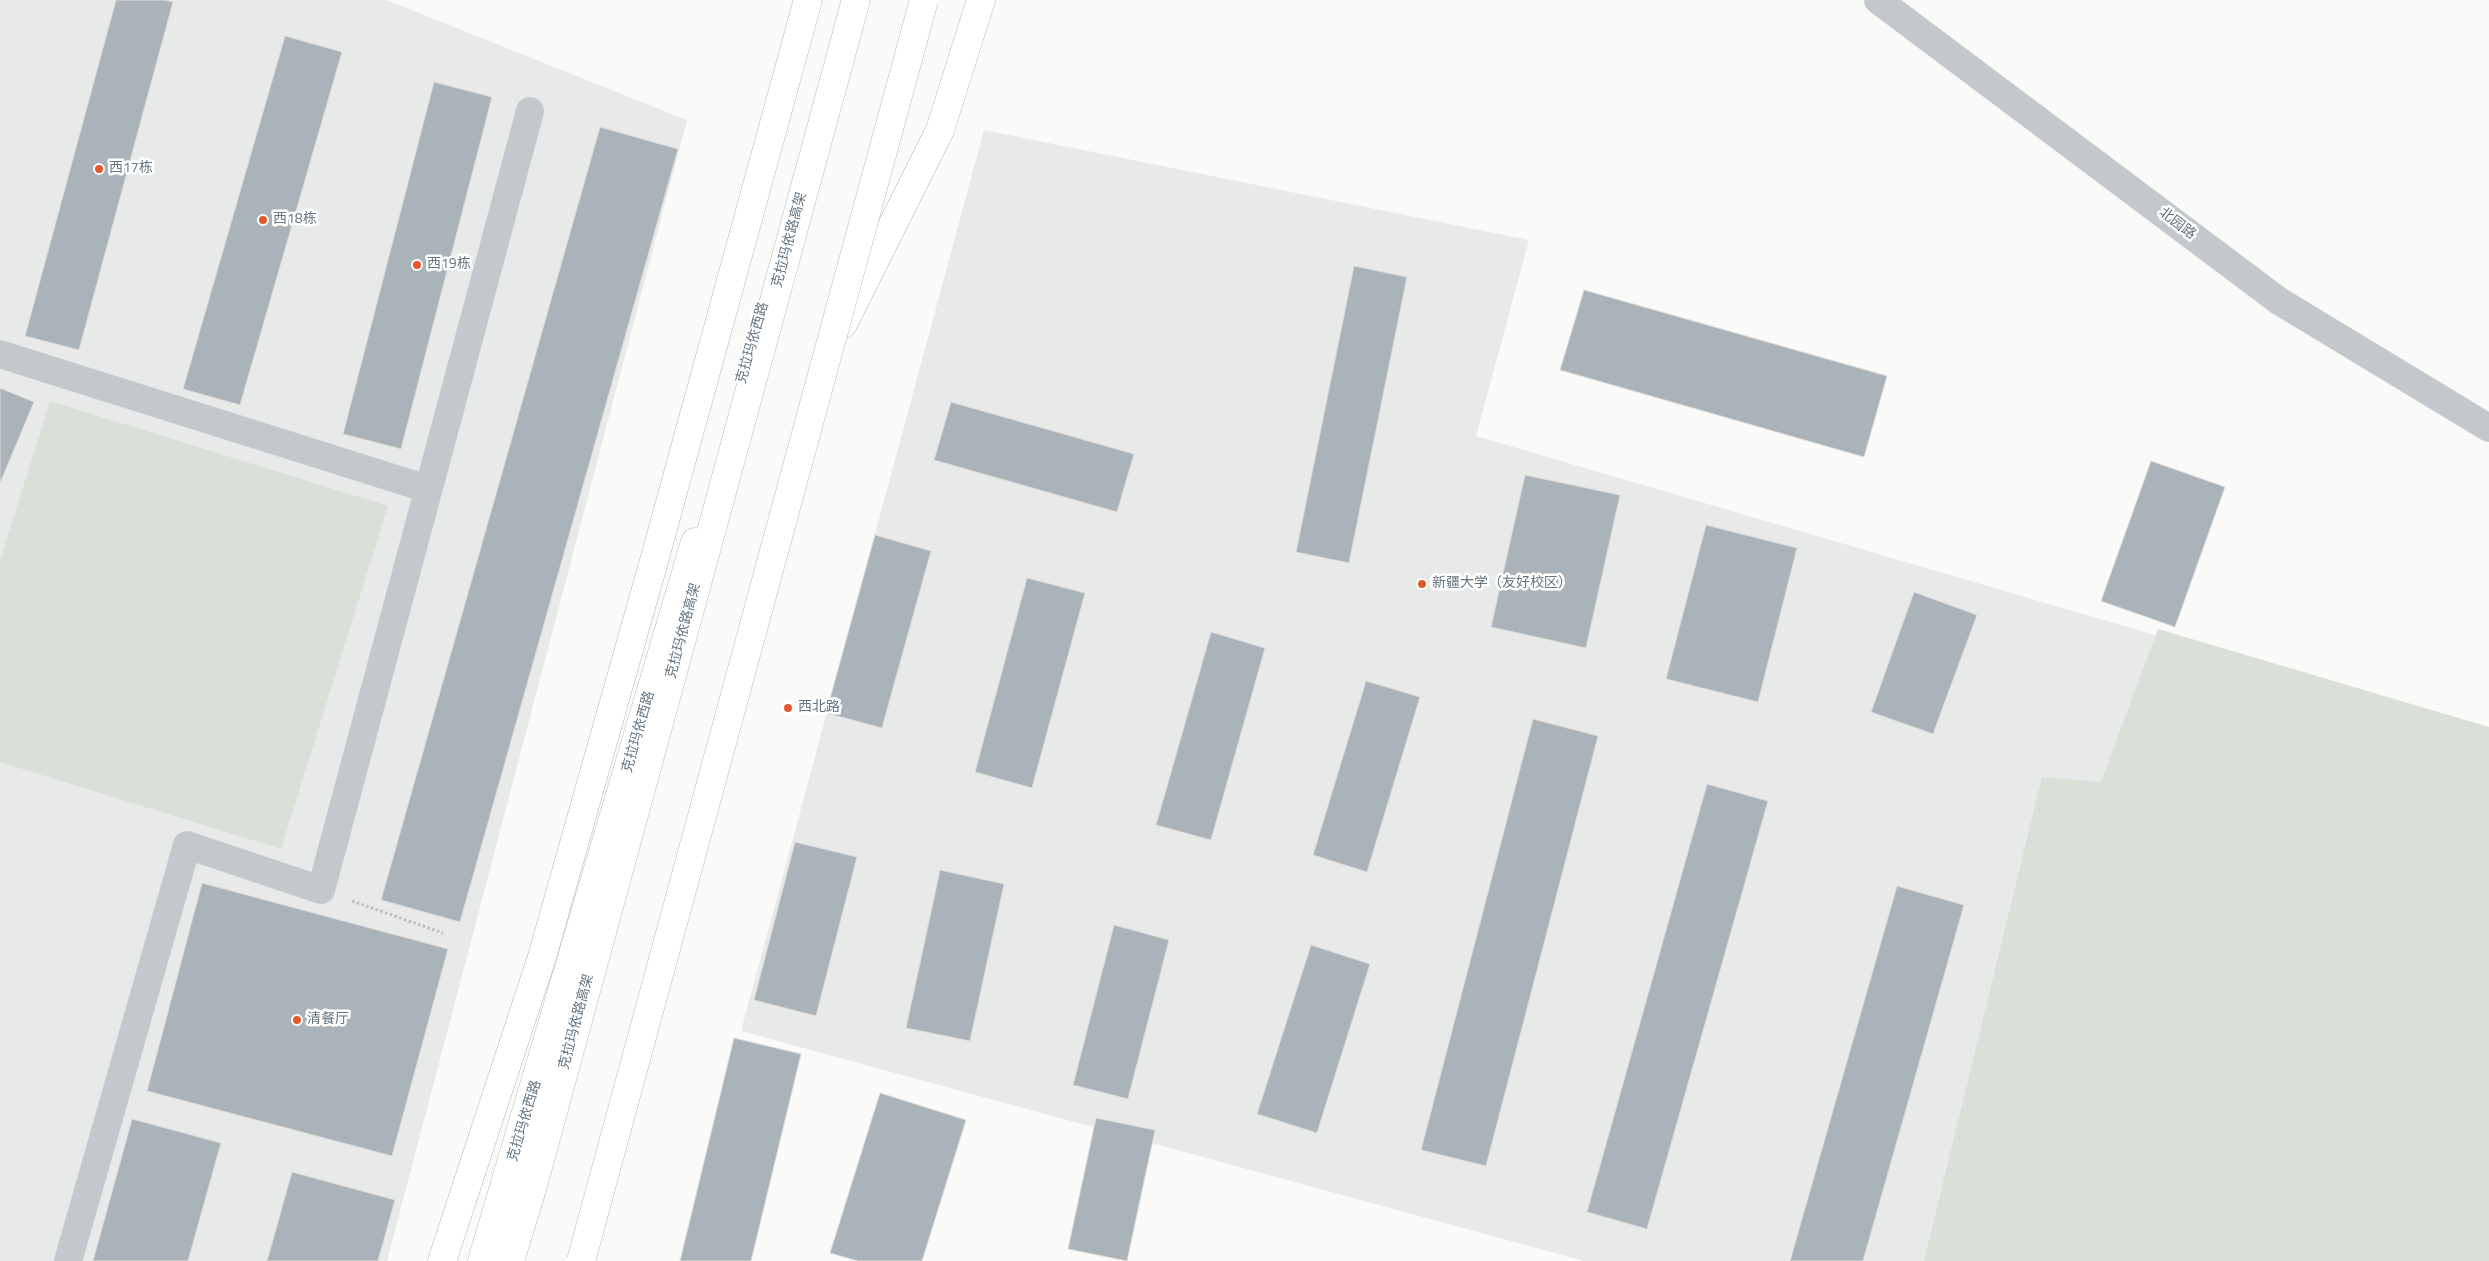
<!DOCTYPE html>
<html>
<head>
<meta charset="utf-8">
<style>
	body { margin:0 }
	canvas { display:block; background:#fafaf8 }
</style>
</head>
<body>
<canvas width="2489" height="1261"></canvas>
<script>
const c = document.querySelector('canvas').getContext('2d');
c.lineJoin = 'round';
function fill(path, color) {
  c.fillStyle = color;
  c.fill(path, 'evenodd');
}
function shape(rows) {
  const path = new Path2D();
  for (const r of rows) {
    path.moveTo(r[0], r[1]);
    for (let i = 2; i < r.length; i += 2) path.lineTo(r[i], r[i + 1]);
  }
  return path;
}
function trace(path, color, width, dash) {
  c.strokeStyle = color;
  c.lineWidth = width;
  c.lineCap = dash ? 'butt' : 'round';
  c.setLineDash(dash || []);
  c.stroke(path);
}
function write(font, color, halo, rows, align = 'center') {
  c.font = font + ' "Titillium Web","Noto Sans SC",sans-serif';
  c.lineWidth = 5;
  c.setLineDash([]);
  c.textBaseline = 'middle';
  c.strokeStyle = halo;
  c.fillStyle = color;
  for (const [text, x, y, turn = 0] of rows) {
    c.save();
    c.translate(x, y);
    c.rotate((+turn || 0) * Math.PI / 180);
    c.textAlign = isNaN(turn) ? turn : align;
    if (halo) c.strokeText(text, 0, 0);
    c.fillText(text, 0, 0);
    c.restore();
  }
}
const built = shape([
	[0,0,387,0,687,120,387,1261,0,1261],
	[984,130,1529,240,1476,436,2489,733,2489,1261,1584,1261,741,1031]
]);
const green = shape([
	[50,401,388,506,281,849,0,762,0,561],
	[2158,629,2489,727,2489,1261,1924,1261,2042,777,2101,782]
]);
const building = shape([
	[116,0,165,0,173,2,79,350,25,336,116,0],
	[285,36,342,52,240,405,183,389,285,36],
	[434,82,492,97,401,449,343,434,434,82],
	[600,127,678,149,460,922,381,900,600,127],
	[1354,266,1407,277,1349,563,1296,552,1354,266],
	[1584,290,1887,376,1864,457,1560,370,1584,290],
	[0,388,34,402,0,483,0,388],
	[951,402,1134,454,1117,512,934,460,951,402],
	[2151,461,2225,487,2175,627,2101,601,2151,461],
	[1525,475,1620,495,1586,648,1491,627,1525,475],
	[1706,525,1797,548,1758,702,1666,679,1706,525],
	[875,535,931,551,882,728,826,713,875,535],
	[1027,578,1085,593,1032,788,975,772,1027,578],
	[1914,592,1977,615,1933,734,1871,712,1914,592],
	[1211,632,1265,648,1211,840,1156,825,1211,632],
	[1366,681,1420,697,1367,872,1313,855,1366,681],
	[1533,719,1598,736,1486,1166,1421,1150,1533,719],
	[1707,784,1768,801,1647,1229,1587,1212,1707,784],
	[795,842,857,857,816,1016,754,1000,795,842],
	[940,870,1004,884,970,1041,906,1028,940,870],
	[202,883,448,949,392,1156,147,1091,202,883],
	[1897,886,1964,905,1863,1261,1790,1261,1897,886],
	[1114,925,1169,940,1128,1099,1073,1085,1114,925],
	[1311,945,1370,964,1317,1133,1257,1114,1311,945],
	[734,1038,801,1054,751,1261,680,1261,734,1038],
	[880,1093,966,1120,922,1261,858,1261,830,1253,880,1093],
	[1096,1118,1155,1130,1127,1261,1068,1249,1096,1118],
	[132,1119,221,1143,188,1261,93,1261,132,1119],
	[292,1172,395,1200,378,1261,267,1261,292,1172]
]);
const path = shape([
	[352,901,443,933]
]);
const minor = shape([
	[1878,0,2279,301,2489,428],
	[0,354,428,489],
	[68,1261,187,845,321,890,530,111]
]);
const primary = shape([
	[482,1261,695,542]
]);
const trunk = shape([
	[843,324,940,130,981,0],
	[442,1261,542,957,654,561,808,0],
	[510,1261,532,1189,856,0]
]);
const trunkBridge = shape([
	[581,1261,924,0]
]);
const markers = [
	[99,169,5,"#e4572e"],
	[263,220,5,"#e4572e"],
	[417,265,5,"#e4572e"],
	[1422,584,5,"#e4572e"],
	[788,708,5,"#e4572e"],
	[297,1020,5,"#e4572e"]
];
const poiNames = [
	["西17栋",109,169],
	["西18栋",273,220],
	["西19栋",427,265],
	["新疆大学（友好校区）",1432,584],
	["西北路",798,708],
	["清餐厅",307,1020]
];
const streetNames = [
	["北园路",2177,224,37],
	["克拉玛依路高架",790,240,-75],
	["克拉玛依西路",753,343,-74],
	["克拉玛依路高架",684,631,-75],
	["克拉玛依西路",639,732,-74],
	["克拉玛依路高架",577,1022,-75],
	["克拉玛依西路",525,1121,-73]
];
fill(built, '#e8e9e9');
fill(green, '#dadfd7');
fill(building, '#aab3b9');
trace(building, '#dcdcda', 1);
trace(primary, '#b5babe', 29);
trace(trunk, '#b4b9bd', 29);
trace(path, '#bbbfc2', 3, [2.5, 2.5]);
trace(minor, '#c3c8cc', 28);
trace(primary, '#fff', 28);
trace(trunk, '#fff', 28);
trace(trunkBridge, '#b4b9bd', 29, []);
trace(trunkBridge, '#fff', 28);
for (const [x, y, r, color] of markers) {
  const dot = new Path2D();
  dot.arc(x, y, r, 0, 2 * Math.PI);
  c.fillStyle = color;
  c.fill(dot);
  trace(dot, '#fff', 2);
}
write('14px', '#657683', '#fff', poiNames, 'left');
write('14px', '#657683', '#fff', streetNames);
</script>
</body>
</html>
